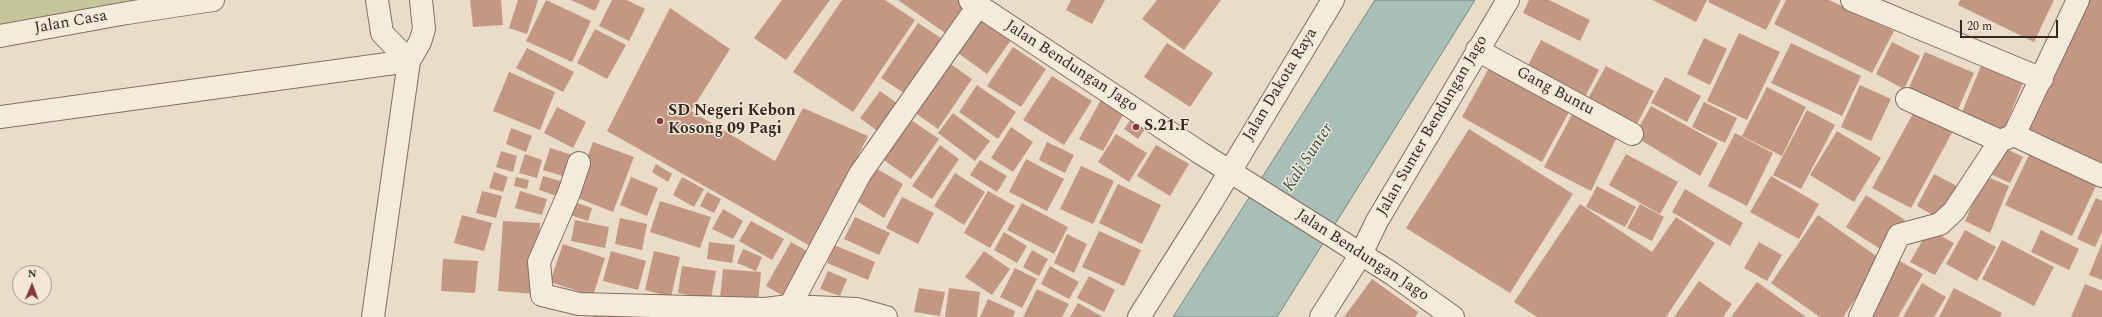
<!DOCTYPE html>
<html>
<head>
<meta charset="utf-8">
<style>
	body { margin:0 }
	#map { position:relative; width:2102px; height:317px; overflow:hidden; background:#e9dcc8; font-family:Spectral,serif }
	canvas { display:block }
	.north { position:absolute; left:12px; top:265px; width:40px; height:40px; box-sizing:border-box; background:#f2e7d7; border:1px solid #a69b8e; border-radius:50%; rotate:1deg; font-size:11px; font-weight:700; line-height:16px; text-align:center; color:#352921 }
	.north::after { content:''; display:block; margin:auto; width:14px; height:18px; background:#8c363e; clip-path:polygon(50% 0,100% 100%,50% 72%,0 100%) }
	.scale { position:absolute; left:1960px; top:20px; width:98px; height:18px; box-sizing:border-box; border:2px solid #352921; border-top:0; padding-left:5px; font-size:12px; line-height:14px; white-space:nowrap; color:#352921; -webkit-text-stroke:3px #f2e7d7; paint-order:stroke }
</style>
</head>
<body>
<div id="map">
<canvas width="2102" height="317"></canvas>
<div class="north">N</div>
<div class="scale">20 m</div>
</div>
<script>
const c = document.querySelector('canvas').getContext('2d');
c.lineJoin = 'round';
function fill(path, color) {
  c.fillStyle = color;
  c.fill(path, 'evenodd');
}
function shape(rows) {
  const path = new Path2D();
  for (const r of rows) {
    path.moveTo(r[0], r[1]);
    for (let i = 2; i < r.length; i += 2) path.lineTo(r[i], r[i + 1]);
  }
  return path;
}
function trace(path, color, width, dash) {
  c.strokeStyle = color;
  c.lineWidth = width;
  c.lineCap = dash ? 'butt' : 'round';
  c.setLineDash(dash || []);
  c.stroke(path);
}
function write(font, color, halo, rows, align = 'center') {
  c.font = font + ' Spectral,serif';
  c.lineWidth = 3;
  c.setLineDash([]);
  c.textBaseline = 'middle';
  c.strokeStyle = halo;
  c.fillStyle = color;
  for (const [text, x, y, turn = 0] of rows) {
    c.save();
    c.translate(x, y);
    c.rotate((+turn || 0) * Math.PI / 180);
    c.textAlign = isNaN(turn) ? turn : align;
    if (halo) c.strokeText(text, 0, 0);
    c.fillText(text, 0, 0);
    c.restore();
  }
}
const green = shape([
	[0,0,205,0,0,36]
]);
const water = shape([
	[1375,0,1475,0,1277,317,1173,317,1375,0]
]);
const building = shape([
	[470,0,501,0,503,25,473,27],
	[518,0,538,0,527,34,509,28],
	[546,0,591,21,572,62,526,41],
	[571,0,600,0,595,11],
	[612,0,627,0,645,9,629,41,599,26],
	[782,0,830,0,786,60,754,38],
	[842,0,885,0,915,20,853,112,793,72],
	[898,0,960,0,965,4,945,33],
	[1071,0,1105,0,1092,24,1066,10],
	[1157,0,1221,0,1184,50,1142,19],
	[1529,0,1549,0,1590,20,1580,41,1523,13],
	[1653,0,1707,0,1696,22],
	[1709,0,1781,0,1766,30,1708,2],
	[1786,0,1829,0,1894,31,1872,73,1774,24],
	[1960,0,2054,0,2034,42,1958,5],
	[2090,0,2102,0,2102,165,2027,128],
	[670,8,730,49,691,111,775,161,803,108,868,136,812,247,607,131],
	[978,17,1011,40,987,74,954,50],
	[918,23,944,40,907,95,881,78],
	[595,29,626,45,607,79,577,63],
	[1739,33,1780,52,1747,120,1707,101],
	[1704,38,1727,49,1710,85,1687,74],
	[1541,40,1599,70,1583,101,1525,71],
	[1892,42,1920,56,1904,89,1876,74],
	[1167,43,1213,73,1190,107,1144,77],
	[1791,43,1861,76,1842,116,1771,83],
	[1013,47,1046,69,1021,107,987,86],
	[527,48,574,72,563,92,516,68],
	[1925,52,1974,73,1956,114,1907,92],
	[945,60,972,79,938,129,911,110],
	[1983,61,2025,78,2002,134,1960,117],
	[1606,66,1654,91,1635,128,1586,102],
	[1489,68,1569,112,1542,162,1462,117],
	[509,72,555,92,540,130,493,111],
	[1052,76,1092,101,1064,145,1023,120],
	[1665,77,1701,96,1687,122,1651,103],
	[977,85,1016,112,998,139,959,112],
	[1860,85,1891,99,1871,141,1841,127],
	[1767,87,1806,107,1782,156,1742,136],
	[880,91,901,106,880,133,860,118],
	[1101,100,1124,113,1103,151,1079,139],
	[1704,102,1737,118,1725,143,1692,127],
	[1651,106,1718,143,1700,176,1634,136],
	[557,107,586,122,573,148,544,133],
	[1807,110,1835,125,1801,189,1773,175],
	[1915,110,1953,131,1911,208,1872,188],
	[1574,111,1618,135,1591,191,1544,167],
	[953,113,990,141,975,161,938,133],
	[1134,115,1148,125,1138,139,1124,129],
	[905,116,939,139,911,179,878,156],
	[1011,127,1033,142,1013,172,991,158],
	[511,128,532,136,526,152,506,144],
	[1469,129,1573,194,1510,293,1406,228],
	[1837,131,1881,158,1854,202,1810,175],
	[1735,133,1773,153,1747,206,1708,186],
	[1116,134,1147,153,1129,182,1098,162],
	[593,142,634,157,613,212,573,196],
	[1047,142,1074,155,1065,173,1039,160],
	[940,145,959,159,932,199,912,186],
	[1156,145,1189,164,1170,196,1137,176],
	[1999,145,2023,157,2010,183,1986,172],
	[550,148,573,155,566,177,543,170],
	[501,151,517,156,513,172,496,167],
	[525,154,542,160,537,178,519,173],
	[1626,154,1678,182,1660,214,1609,185],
	[2029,155,2096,186,2072,236,2005,205],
	[1026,159,1064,179,1047,211,1009,192],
	[980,160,1007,176,997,192,970,175],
	[656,164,672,174,668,182,652,172],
	[1081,166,1114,181,1093,224,1060,209],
	[874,167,903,184,884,218,855,200],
	[494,172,508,177,503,192,489,188],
	[955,173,985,192,964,225,934,206],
	[1934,174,1957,186,1940,219,1917,206],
	[543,176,564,182,560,197,539,190],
	[1771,176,1819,204,1799,239,1750,212],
	[1985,176,2009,186,1990,233,1965,221],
	[516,177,529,180,527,189,514,186],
	[631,177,658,188,647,216,620,205],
	[682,177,704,189,694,207,673,195],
	[1118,184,1161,205,1142,244,1099,223],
	[1597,186,1636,207,1625,227,1586,207],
	[1685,189,1743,223,1730,246,1672,212],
	[482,191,502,196,496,218,476,213],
	[520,191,547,199,542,215,515,208],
	[988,191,1015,206,990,248,964,233],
	[707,192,721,199,714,213,700,206],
	[1866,195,1905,220,1885,252,1846,227],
	[902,197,934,213,918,244,886,228],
	[2096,198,2102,201,2102,232,2095,247,2077,239],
	[660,201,711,217,700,248,650,232],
	[574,202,592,208,588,221,570,215],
	[1022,203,1068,227,1054,254,1007,230],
	[1580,204,1652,252,1676,217,1715,243,1666,317,1537,317,1514,302],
	[1640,204,1664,217,1652,241,1627,228],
	[723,209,743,221,733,239,712,229],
	[462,215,492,223,484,251,454,243],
	[1818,215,1882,260,1843,317,1820,317,1771,283],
	[855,217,890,233,879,255,844,239],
	[620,218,647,224,642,250,615,244],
	[575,220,609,227,605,248,571,241],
	[503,221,540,223,535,294,498,291],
	[751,221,784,239,772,260,739,241],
	[1929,229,1954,243,1935,275,1910,262],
	[1965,230,1996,247,1977,281,1946,264],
	[2041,230,2079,249,2069,270,2031,252],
	[1099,231,1141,250,1124,286,1082,267],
	[1004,232,1027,246,1017,263,994,250],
	[1067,234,1087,244,1074,273,1054,263],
	[2002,240,2054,267,2034,306,1982,279],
	[709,242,735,245,732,263,707,259],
	[791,242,812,254,787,298,766,286],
	[1759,242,1782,255,1767,281,1744,268],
	[2102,243,2102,280,2089,275],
	[563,244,605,258,593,296,550,282],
	[834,245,875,262,868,280,827,263],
	[743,249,762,257,756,271,737,263],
	[1032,250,1048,259,1039,276,1023,267],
	[611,251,646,261,638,290,603,281],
	[654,251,680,257,671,297,645,290],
	[984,251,1010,269,992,295,965,277],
	[443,259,478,261,475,293,441,291],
	[1898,260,1923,274,1898,317,1866,317],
	[682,266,716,271,711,299,678,293],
	[1050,266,1079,282,1069,299,1041,284],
	[1015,268,1037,279,1022,308,1000,297],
	[723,269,761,272,758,302,720,299],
	[828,271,847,279,840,296,820,289],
	[1089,276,1115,290,1104,312,1077,298],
	[1372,279,1418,312,1415,317,1344,317],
	[1699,281,1732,304,1723,317,1674,317],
	[1757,282,1806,317,1731,317],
	[1922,283,1946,297,1934,317,1903,317],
	[2085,284,2102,291,2102,317,2071,317],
	[919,288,945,292,940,316,914,312],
	[949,288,980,292,977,317,945,317],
	[1954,288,2002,313,2000,317,1939,317],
	[1037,289,1069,304,1062,317,1023,317],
	[988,299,1015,311,1013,317,980,317],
	[1078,303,1103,317,1070,317],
	[595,312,617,316,616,317,594,317]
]);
const minor = shape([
	[377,0,382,33,409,61],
	[970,0,1199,152,1391,273,1453,317],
	[1852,0,2042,79],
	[0,36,127,13,213,0],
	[1477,50,1632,134],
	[1907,99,2000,141],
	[0,117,409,61],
	[2014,135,2078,0],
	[2014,135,2102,176],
	[579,163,569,193,539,262,542,295,579,304,764,309,790,306,857,309,886,317],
	[790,306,860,174,978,6],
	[373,317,409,61,420,42,424,29,421,0],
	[1139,317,1211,203,1333,0],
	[1321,317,1361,254,1377,221,1508,0],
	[1860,317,1899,235,1940,224,1954,211,2000,141,2014,135]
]);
const markers = [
	[660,121,4,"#8c363e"],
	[1136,127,4,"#8c363e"]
];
const streetNames = [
	["Jalan Casa",71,23,-10],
	["Jalan Bendungan Jago",1071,67,33],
	["Jalan Dakota Raya",1281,85,-59],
	["Gang Buntu",1555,92,28],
	["Jalan Sunter Bendungan Jago",1433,126,-60],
	["Jalan Bendungan Jago",1362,256,33]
];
const poiNames = [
	["SD Negeri Kebon",668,112],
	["Kosong 09 Pagi",668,130],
	["S.21.F",1144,127]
];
const waterNames = [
	["Kali Sunter",1309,158,-57]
];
fill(green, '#c6c69d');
fill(water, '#a8beb6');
trace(water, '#708b82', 1);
fill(building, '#c39782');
trace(minor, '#836f5f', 24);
trace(minor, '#f5ebda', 22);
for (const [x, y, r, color] of markers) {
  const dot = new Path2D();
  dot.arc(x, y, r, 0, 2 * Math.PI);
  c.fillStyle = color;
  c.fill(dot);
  trace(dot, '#f2e7d7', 1.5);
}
write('16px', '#352921', '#f2e7d7', streetNames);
write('bold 16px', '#352921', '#f2e7d7', poiNames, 'left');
write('italic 17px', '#32534e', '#f2e7d7', waterNames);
</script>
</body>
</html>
